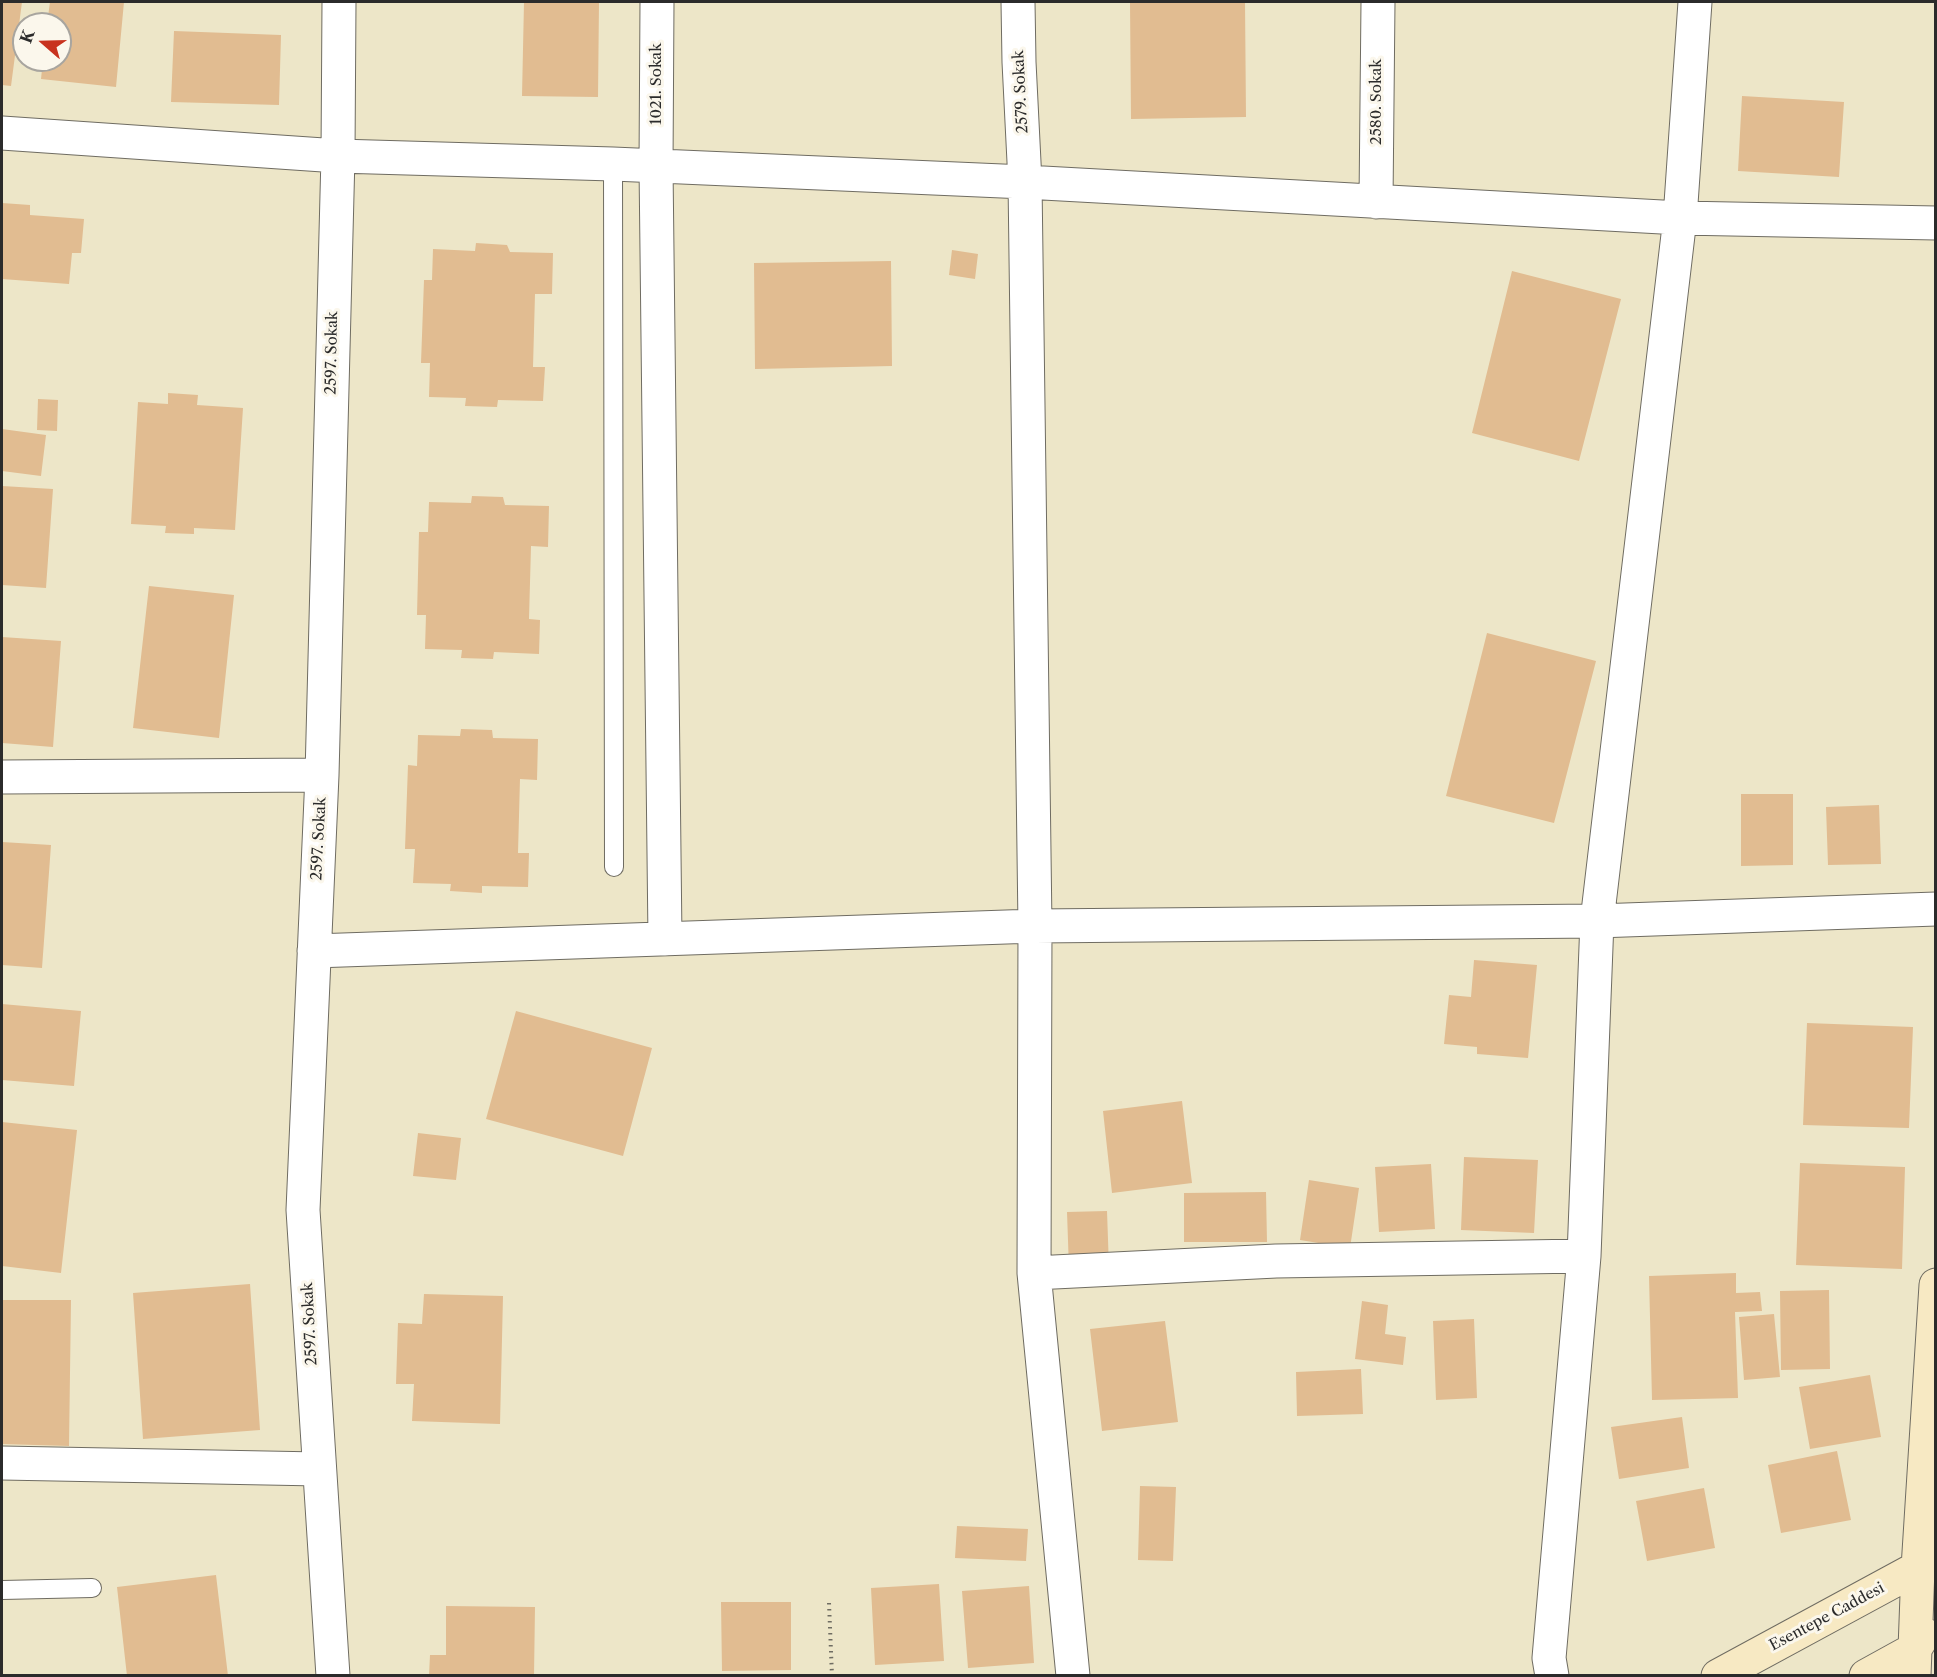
<!DOCTYPE html>
<html>
<head>
<meta charset="utf-8">
<style>
	body { margin:0 }
	#map { position:relative; width:1937px; height:1677px; overflow:hidden; background:#ede6c8; font-family:"Libre Caslon Text",serif }
	canvas { display:block }
	.frame { position:absolute; inset:0; border:3px solid #2b2b2b; pointer-events:none }
	.north { position:absolute; left:12px; top:12px; width:60px; height:60px; box-sizing:border-box; background:#fbf7ec; border:2px solid #a8a59f; border-radius:50%; rotate:290deg; font-size:16px; font-weight:700; line-height:24px; text-align:center; color:#2b2b2b }
	.north::after { content:''; display:block; margin:auto; width:21px; height:27px; background:#c8321e; clip-path:polygon(50% 0,100% 100%,50% 72%,0 100%) }
</style>
</head>
<body>
<div id="map">
<canvas width="1937" height="1677"></canvas>
<div class="frame"></div>
<div class="north">K</div>
</div>
<script>
const c = document.querySelector('canvas').getContext('2d');
c.lineJoin = 'round';
function fill(path, color) {
  c.fillStyle = color;
  c.fill(path, 'evenodd');
}
function shape(rows) {
  const path = new Path2D();
  for (const r of rows) {
    path.moveTo(r[0], r[1]);
    for (let i = 2; i < r.length; i += 2) path.lineTo(r[i], r[i + 1]);
  }
  return path;
}
function trace(path, color, width, dash) {
  c.strokeStyle = color;
  c.lineWidth = width;
  c.lineCap = dash ? 'butt' : 'round';
  c.setLineDash(dash || []);
  c.stroke(path);
}
function write(font, color, halo, rows, align = 'center') {
  c.font = font + ' "Libre Caslon Text",serif';
  c.lineWidth = 6;
  c.setLineDash([]);
  c.textBaseline = 'middle';
  c.strokeStyle = halo;
  c.fillStyle = color;
  for (const [text, x, y, turn = 0] of rows) {
    c.save();
    c.translate(x, y);
    c.rotate((+turn || 0) * Math.PI / 180);
    c.textAlign = isNaN(turn) ? turn : align;
    if (halo) c.strokeText(text, 0, 0);
    c.fillText(text, 0, 0);
    c.restore();
  }
}
const building = shape([
	[2,2,22,2,11,86,2,85],
	[50,2,124,2,116,87,41,79,43,60,60,60,60,24,47,24],
	[524,2,599,2,598,97,522,96],
	[1130,2,1245,2,1246,117,1131,119],
	[174,31,281,35,279,105,171,102],
	[1742,96,1844,102,1839,177,1738,171],
	[2,203,30,205,30,215,84,219,81,253,72,253,69,284,2,279],
	[476,243,507,245,510,252,553,253,552,294,535,294,533,367,545,367,543,401,498,400,497,407,465,406,466,398,429,397,430,363,421,363,424,280,432,280,433,249,475,251],
	[952,250,978,254,975,279,949,275],
	[891,261,892,366,755,369,754,263],
	[1512,271,1621,299,1579,461,1472,433],
	[168,393,198,395,197,405,243,408,235,530,194,528,194,534,165,533,166,526,131,524,138,402,168,404],
	[38,399,58,400,57,431,37,430],
	[2,429,46,435,41,476,2,471],
	[2,486,53,489,46,588,2,585],
	[472,496,503,497,505,505,549,506,548,547,531,546,529,619,540,620,539,654,494,652,493,659,461,658,462,650,425,649,426,615,417,615,419,532,428,532,429,502,471,503],
	[149,586,234,595,219,738,133,728],
	[1487,633,1596,661,1554,823,1446,796],
	[2,637,61,641,53,747,2,743],
	[461,729,492,730,493,738,538,739,537,780,520,779,518,853,529,853,528,887,482,886,482,893,450,891,451,884,413,883,415,849,405,849,408,765,417,766,418,735,460,736],
	[1741,794,1793,794,1793,865,1741,866],
	[1879,805,1881,864,1828,865,1826,807],
	[2,842,51,845,42,968,2,965],
	[1474,960,1537,965,1528,1058,1477,1054,1477,1047,1444,1044,1449,995,1471,997],
	[2,1004,81,1011,74,1086,2,1080],
	[516,1011,652,1048,623,1156,486,1119],
	[1807,1023,1913,1027,1909,1128,1803,1125],
	[1182,1101,1192,1183,1112,1193,1103,1111],
	[2,1122,77,1130,61,1273,2,1266],
	[418,1133,461,1138,456,1180,413,1176],
	[1464,1157,1538,1160,1534,1233,1461,1230],
	[1800,1163,1905,1167,1902,1269,1796,1265],
	[1431,1164,1435,1229,1379,1232,1375,1167],
	[1309,1180,1359,1188,1350,1248,1300,1240],
	[1266,1192,1267,1242,1184,1242,1184,1193],
	[1107,1211,1109,1268,1069,1269,1067,1212],
	[1736,1273,1736,1293,1760,1292,1762,1311,1735,1312,1738,1398,1652,1400,1649,1276],
	[250,1284,260,1430,143,1439,133,1293],
	[1829,1290,1830,1369,1781,1370,1780,1291],
	[424,1294,503,1296,500,1424,412,1421,414,1384,396,1384,398,1323,422,1324],
	[2,1300,71,1300,69,1446,2,1444],
	[1362,1301,1388,1305,1385,1334,1406,1337,1403,1365,1355,1359],
	[1774,1314,1780,1377,1744,1380,1739,1317],
	[1474,1319,1477,1398,1436,1400,1433,1321],
	[1165,1321,1178,1422,1102,1431,1090,1329],
	[1361,1369,1363,1414,1297,1416,1296,1372],
	[1870,1375,1881,1437,1810,1449,1799,1387],
	[1682,1417,1689,1468,1619,1479,1611,1427],
	[1837,1451,1851,1520,1781,1533,1768,1465],
	[1140,1486,1176,1487,1173,1561,1138,1560],
	[1704,1488,1715,1548,1647,1561,1636,1501],
	[957,1526,1028,1529,1026,1561,955,1558],
	[216,1575,228,1676,127,1676,117,1587],
	[939,1584,944,1661,875,1665,871,1588],
	[1029,1586,1034,1663,968,1668,962,1591],
	[721,1602,791,1602,791,1670,722,1671],
	[446,1606,535,1607,534,1676,429,1676,430,1655,446,1655]
]);
const path = shape([
	[829,1603,832,1676]
]);
const lane = shape([
	[613,164,614,867],
	[2,1590,92,1588]
]);
const street = shape([
	[657,2,656,166,665,939],
	[1018,2,1019,62,1025,182,1035,926,1034,1273,1073,1676],
	[2,133,338,156,613,164,1025,182,1680,218,1936,223],
	[1376,202,1378,2],
	[2,777,322,775],
	[314,951,1035,926,1597,921,1936,909],
	[1034,1273,1276,1261,1584,1256],
	[2,1463,319,1469],
	[333,1676,303,1210,322,775,338,156,339,2],
	[1552,1676,1549,1658,1584,1256,1597,921,1680,218,1695,2]
]);
const secondary = shape([
	[1718,1676,1934,1559],
	[1866,1676,1915,1649,1924,1634],
	[1914,1676,1918,1568,1936,1285]
]);
const streetNames = [
	["1021. Sokak",657,84,-90],
	["2579. Sokak",1021,92,-93],
	["2580. Sokak",1377,102,-90],
	["2597. Sokak",332,353,-89],
	["2597. Sokak",319,839,-87],
	["2597. Sokak",310,1324,-93],
	["Esentepe Caddesi",1827,1617,-28]
];
fill(building, '#e1bc91');
trace(lane, '#6f6c62', 20);
trace(street, '#6f6c62', 35);
trace(secondary, '#6f6c62', 35);
trace(path, '#6f6c62', 4, [1.5, 4.5]);
trace(lane, '#fff', 18);
trace(street, '#fff', 33);
trace(secondary, '#f7e9c3', 33);
write('15px', '#2b2b2b', '#fbf7ec', streetNames);
</script>
</body>
</html>
